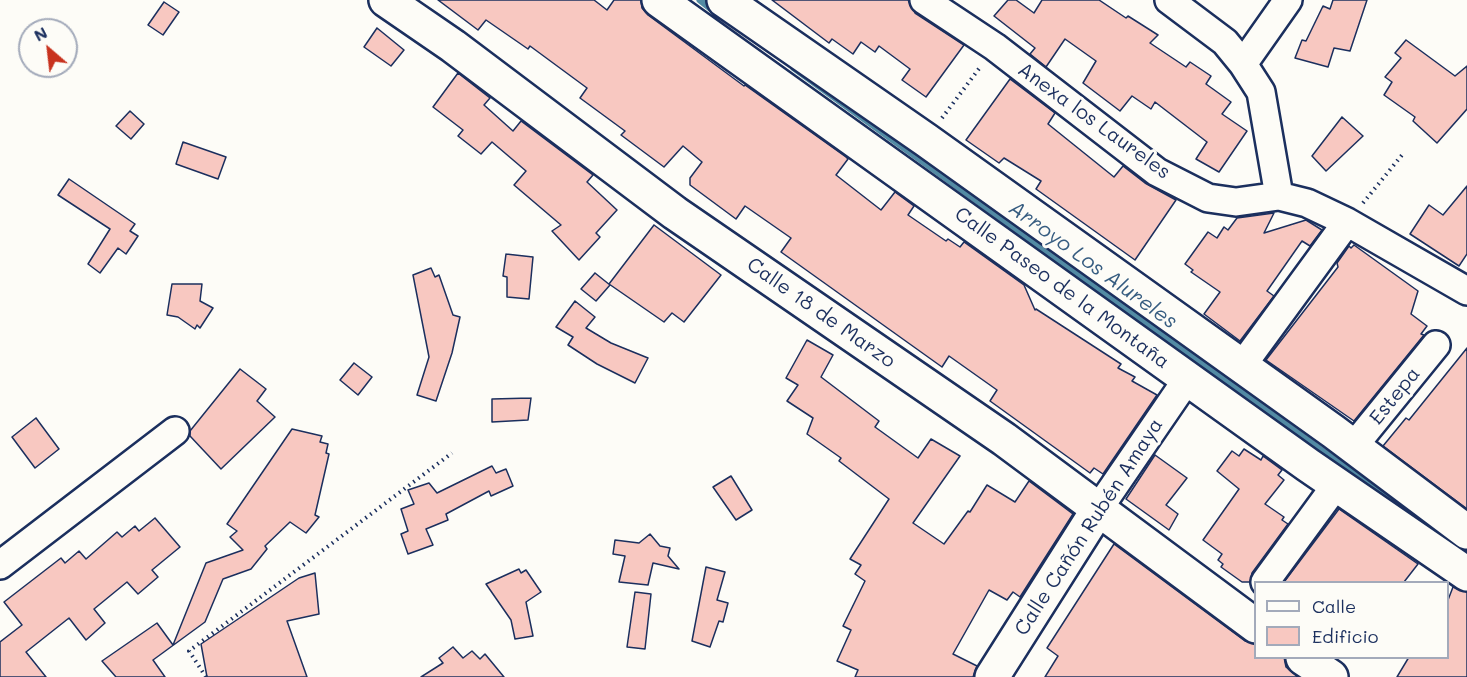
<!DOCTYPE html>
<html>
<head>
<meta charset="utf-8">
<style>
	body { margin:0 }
	#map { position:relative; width:1467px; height:677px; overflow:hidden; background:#fdfcf7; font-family:Mali,sans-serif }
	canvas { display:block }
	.legend { position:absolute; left:1254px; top:581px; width:195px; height:78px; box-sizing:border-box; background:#fdfcf7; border:2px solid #a3aaba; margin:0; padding:8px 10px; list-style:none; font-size:18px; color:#1b2f5e }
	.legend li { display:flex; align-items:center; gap:12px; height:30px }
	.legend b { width:30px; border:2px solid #a3aaba }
	.north { position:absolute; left:18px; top:18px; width:60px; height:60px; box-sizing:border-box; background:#fdfcf7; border:2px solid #a3aaba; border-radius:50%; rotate:332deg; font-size:16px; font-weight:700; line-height:24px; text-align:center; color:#1b2f5e }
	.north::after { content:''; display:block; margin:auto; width:21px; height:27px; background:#c8321e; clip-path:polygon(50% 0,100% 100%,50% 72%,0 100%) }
</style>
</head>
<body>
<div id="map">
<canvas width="1467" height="677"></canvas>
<ul class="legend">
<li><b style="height:8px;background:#fdfcf7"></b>Calle</li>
<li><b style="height:16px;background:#f8c8c1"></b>Edificio</li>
</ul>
<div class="north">N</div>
</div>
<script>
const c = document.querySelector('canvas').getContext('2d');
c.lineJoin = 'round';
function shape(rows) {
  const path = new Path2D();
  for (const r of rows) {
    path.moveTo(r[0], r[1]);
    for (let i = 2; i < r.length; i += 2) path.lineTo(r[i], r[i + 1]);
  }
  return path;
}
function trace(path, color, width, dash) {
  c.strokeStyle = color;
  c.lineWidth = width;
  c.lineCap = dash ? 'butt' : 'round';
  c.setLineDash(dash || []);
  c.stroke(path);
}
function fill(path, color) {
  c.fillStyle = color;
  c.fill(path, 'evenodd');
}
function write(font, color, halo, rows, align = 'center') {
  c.font = font + ' Mali,sans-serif';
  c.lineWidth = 6;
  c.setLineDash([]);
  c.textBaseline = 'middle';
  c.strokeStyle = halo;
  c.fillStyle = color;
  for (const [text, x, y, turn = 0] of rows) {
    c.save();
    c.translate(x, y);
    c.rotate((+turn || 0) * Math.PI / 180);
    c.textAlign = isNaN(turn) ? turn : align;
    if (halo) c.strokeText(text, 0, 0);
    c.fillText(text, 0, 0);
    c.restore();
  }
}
const stream = shape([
	[700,0,714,11],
	[794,68,1441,537]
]);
const building = shape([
	[438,0,594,0,607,10,614,0,641,0,642,8,648,15,744,86,745,85,846,157,848,159,836,175,881,210,895,192,914,206,908,215,946,241,948,239,960,247,964,242,1024,285,1035,310,1036,309,1121,364,1118,368,1135,377,1132,381,1157,395,1103,474,1094,468,1090,473,990,401,997,390,949,356,942,367,781,252,791,238,745,206,736,219,690,185,690,178,702,162,683,146,664,167,621,135,625,131,580,98,587,88,530,46,528,49,486,20,478,30,438,0],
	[772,0,908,0,915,13,964,45,926,97,902,80,910,69,879,46,875,52,861,42,853,54,832,39,829,43,772,0],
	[1008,0,1016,0,1034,13,1042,0,1099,0,1126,18,1128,16,1158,35,1150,43,1186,67,1190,62,1211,76,1206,84,1231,102,1222,114,1247,131,1219,172,1196,159,1207,142,1155,102,1151,109,1132,96,1120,111,1083,83,1096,61,1065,39,1046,67,1030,54,1035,48,994,16,1008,0],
	[1333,0,1367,0,1350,51,1334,48,1328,67,1295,58,1302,40,1306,41,1323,6,1330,9,1333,0],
	[164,2,179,12,163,35,148,25,164,2],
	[377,28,404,50,391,66,364,47,377,28],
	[1406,40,1455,76,1467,66,1467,109,1437,143,1413,121,1415,117,1384,95,1392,82,1385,77,1401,58,1395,53,1406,40],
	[458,73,490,98,484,105,513,131,521,121,593,175,587,182,617,210,596,233,600,237,579,260,552,231,561,225,514,185,526,171,492,142,481,154,458,136,463,130,433,107,458,73],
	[1010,79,1055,113,1048,124,1114,177,1123,166,1145,183,1176,200,1135,260,1036,189,1041,181,1004,158,999,163,966,140,1010,79],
	[130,111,144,124,131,139,116,126,130,111],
	[1342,117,1363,136,1326,171,1312,156,1342,117],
	[183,142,226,157,218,179,176,164,183,142],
	[69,179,135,224,130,231,138,236,126,254,118,248,100,273,88,264,110,229,58,195,69,179],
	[1467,186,1467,254,1459,266,1410,234,1429,205,1443,215,1467,186],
	[1274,213,1264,233,1306,220,1322,230,1310,246,1302,241,1267,291,1274,296,1240,341,1204,314,1220,292,1191,272,1193,270,1185,264,1208,232,1217,238,1224,227,1228,230,1237,218,1274,213],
	[654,225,721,275,684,322,672,313,664,322,609,284,654,225],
	[1354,245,1418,291,1411,314,1427,326,1421,334,1424,335,1354,421,1266,360,1338,267,1337,263,1349,246,1351,248,1354,245],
	[506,254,533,257,529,299,507,297,507,277,503,276,506,254],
	[431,268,435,277,439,275,453,315,460,317,452,353,436,401,417,395,429,357,413,275,431,268],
	[595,273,610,285,596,301,581,289,595,273],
	[172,284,202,284,200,301,213,308,200,328,197,325,195,329,178,317,167,315,172,284],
	[575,301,595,317,586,328,611,343,648,358,635,383,597,364,568,345,573,337,556,327,575,301],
	[807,340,833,355,821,377,879,421,875,427,918,458,931,439,960,456,913,523,944,544,968,511,970,512,987,485,1015,502,1029,481,1073,514,1020,597,1013,592,1007,600,989,590,953,654,977,666,973,677,855,677,858,670,837,661,851,630,843,626,865,581,855,574,861,565,850,559,889,499,839,461,841,458,807,434,813,418,787,401,798,385,786,378,807,340],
	[1467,348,1467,509,1383,446,1406,418,1409,420,1467,348],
	[354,363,372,377,358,395,340,380,354,363],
	[240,369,266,389,257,401,275,417,221,469,190,436,190,431,240,369],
	[531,398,528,420,492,422,492,399,531,398],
	[36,418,59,449,35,468,12,437,36,418],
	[292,429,322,436,320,442,328,444,326,453,329,454,315,515,319,517,306,533,290,522,265,546,267,549,251,569,223,579,205,622,153,660,165,677,116,677,102,661,157,623,173,645,206,563,243,550,230,537,237,531,227,524,292,429],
	[1244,449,1261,460,1263,456,1282,470,1278,475,1284,480,1265,504,1284,517,1282,520,1288,524,1252,573,1250,582,1242,582,1221,567,1223,564,1218,560,1222,554,1203,540,1239,489,1217,471,1232,451,1239,456,1244,449],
	[1155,455,1187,478,1166,505,1178,514,1169,530,1126,499,1155,455],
	[492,466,496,473,506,469,513,486,491,496,489,491,446,514,448,520,426,529,433,545,408,554,401,534,408,531,401,509,414,504,408,490,429,483,437,493,492,466],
	[731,476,752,510,736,520,713,487,731,476],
	[1339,509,1418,564,1404,582,1284,582,1339,509],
	[155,518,180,547,152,570,158,577,138,594,127,582,94,609,105,623,86,640,69,618,26,652,46,677,0,677,0,642,22,625,4,602,61,558,65,563,79,551,86,559,117,532,122,537,135,526,139,531,155,518],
	[650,534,660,546,670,548,668,556,679,569,653,563,648,585,619,582,625,556,613,554,615,540,639,543,650,534],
	[1114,544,1245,641,1256,644,1256,657,1284,657,1286,667,1298,677,1045,677,1058,656,1047,648,1114,544],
	[706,567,725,572,717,600,728,603,723,622,719,621,710,647,692,641,706,567],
	[519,569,521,573,526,570,541,592,526,602,533,636,515,639,511,620,486,584,519,569],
	[315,573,319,614,287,621,307,677,207,677,201,644,299,578,315,573],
	[1453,587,1467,592,1467,677,1397,677,1409,657,1448,657,1448,600,1453,587],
	[635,592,651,594,645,649,627,647,635,592],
	[453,647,463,658,472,651,480,659,485,654,504,677,421,677,443,663,439,658,453,647]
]);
const path = shape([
	[942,118,981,66],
	[1363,203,1402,155],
	[206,677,189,651,452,453]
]);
const minor = shape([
	[924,0,995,47,1157,172,1208,198,1236,202,1279,196,1307,203,1347,222,1467,291],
	[1169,0,1225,42,1243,64,1261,92,1279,196],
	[1243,64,1288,0],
	[1241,367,1347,222],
	[1353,447,1436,345],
	[1099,508,1188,378],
	[0,565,175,431],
	[1265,582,1336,485]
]);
const tertiary = shape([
	[992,677,1099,508]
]);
const secondary = shape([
	[386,0,453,46,675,213,1004,439,1256,626],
	[659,0,1308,465,1467,574],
	[724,0,926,140,1334,432,1467,532],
	[1303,658,1331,677]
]);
const streetNames = [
	["Anexa los Laureles",1094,121,36],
	["Calle Paseo de la Montaña",1062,288,36],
	["Calle 18 de Marzo",821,313,35],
	["Estepa",1395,396,-51],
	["Calle Cañón Rubén Amaya",1089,527,-57]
];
const waterNames = [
	["Arroyo Los Alureles",1093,265,36]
];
trace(stream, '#538ba4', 7);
fill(building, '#f8c8c1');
trace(building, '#1b2f5e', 1.5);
trace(minor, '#1b2f5e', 32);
trace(tertiary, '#1b2f5e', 38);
trace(secondary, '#1b2f5e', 38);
trace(path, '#1b2f5e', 4, [1.5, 4.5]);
trace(minor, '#fdfcf7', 27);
trace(tertiary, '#fdfcf7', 33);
trace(secondary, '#fdfcf7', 33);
write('20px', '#1b2f5e', '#fdfcf7', streetNames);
write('italic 21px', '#375d81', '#fdfcf7', waterNames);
</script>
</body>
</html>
